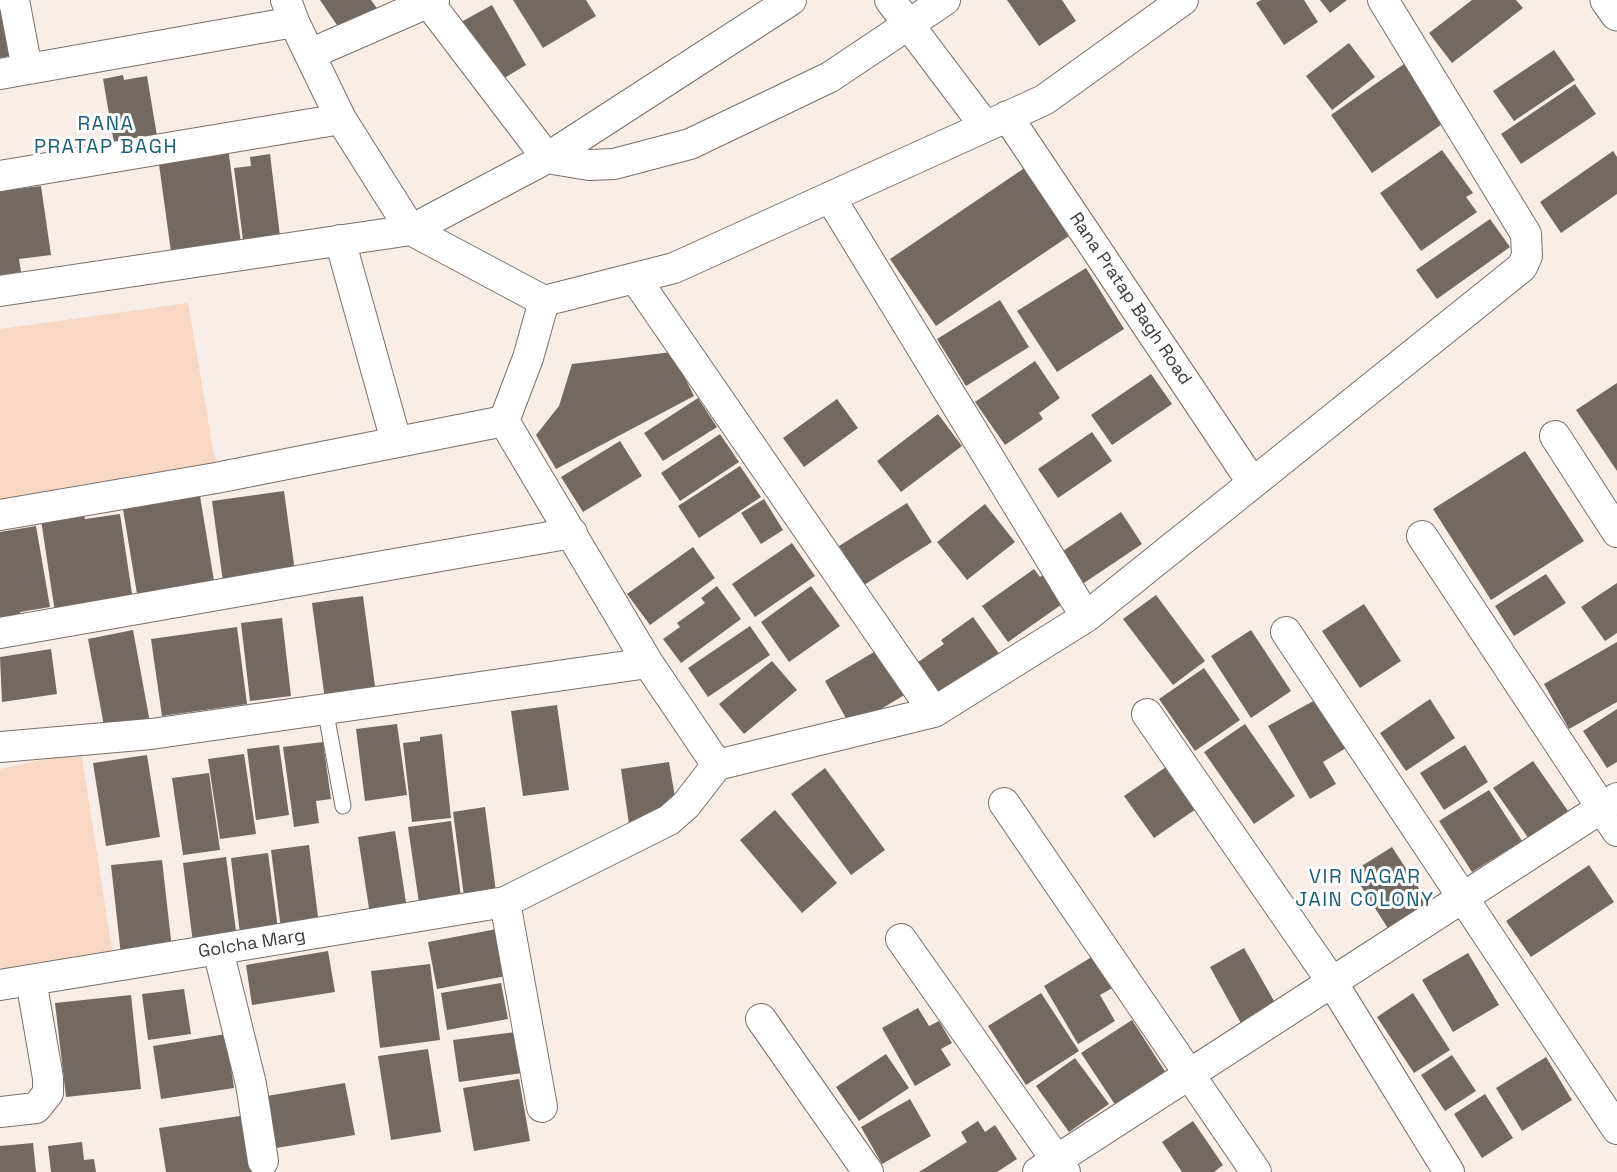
<!DOCTYPE html>
<html>
<head>
<meta charset="utf-8">
<style>
	body { margin:0 }
	canvas { display:block; background:#f8eee7 }
</style>
</head>
<body>
<canvas width="1617" height="1172"></canvas>
<script>
const c = document.querySelector('canvas').getContext('2d');
c.lineJoin = 'round';
function fill(path, color) {
  c.fillStyle = color;
  c.fill(path, 'evenodd');
}
function shape(rows) {
  const path = new Path2D();
  for (const r of rows) {
    path.moveTo(r[0], r[1]);
    for (let i = 2; i < r.length; i += 2) path.lineTo(r[i], r[i + 1]);
  }
  return path;
}
function trace(path, color, width, dash) {
  c.strokeStyle = color;
  c.lineWidth = width;
  c.lineCap = dash ? 'butt' : 'round';
  c.setLineDash(dash || []);
  c.stroke(path);
}
function write(font, color, halo, rows, align = 'center') {
  c.font = font + ' "Space Grotesk",sans-serif';
  c.lineWidth = 6;
  c.setLineDash([]);
  c.textBaseline = 'middle';
  c.strokeStyle = halo;
  c.fillStyle = color;
  for (const [text, x, y, turn = 0] of rows) {
    c.save();
    c.translate(x, y);
    c.rotate((+turn || 0) * Math.PI / 180);
    c.textAlign = isNaN(turn) ? turn : align;
    if (halo) c.strokeText(text, 0, 0);
    c.fillText(text, 0, 0);
    c.restore();
  }
}
const green = shape([
	[188,303,219,484,0,522,0,329],
	[81,751,114,963,0,987,0,769]
]);
const building = shape([
	[320,0,371,0,381,14,345,37],
	[513,0,586,0,596,16,543,48],
	[1007,0,1062,0,1076,21,1039,46],
	[1261,0,1304,0,1318,22,1284,45,1256,3],
	[1320,0,1347,0,1330,13],
	[1472,0,1516,0,1523,8,1452,63,1429,33],
	[492,5,526,65,496,83,461,22],
	[0,6,9,56,0,58],
	[1349,43,1375,77,1332,110,1306,76],
	[1554,50,1575,80,1514,121,1493,91],
	[1404,64,1445,122,1372,173,1331,115],
	[123,75,124,80,147,76,159,148,116,155,103,79],
	[1575,84,1596,114,1521,164,1501,134],
	[228,148,241,243,171,252,158,157],
	[1442,150,1473,193,1466,197,1477,212,1421,251,1380,193],
	[1613,151,1617,157,1617,194,1561,233,1540,202],
	[270,154,280,236,243,240,234,168,251,166,250,157],
	[1026,167,1072,234,936,326,890,259],
	[41,186,51,255,19,259,21,272,0,275,0,191],
	[1490,219,1510,247,1437,299,1416,270],
	[1086,268,1124,329,1057,372,1017,311],
	[1000,300,1029,347,966,386,937,339],
	[672,352,694,396,556,469,536,435,559,406,572,364],
	[1035,361,1060,398,1039,413,1043,419,1005,445,975,402],
	[1151,374,1172,404,1112,445,1091,415],
	[1617,383,1617,471,1576,410],
	[698,398,717,427,663,461,644,433],
	[837,399,858,428,804,467,783,438],
	[938,414,962,446,901,492,877,461],
	[1092,432,1112,461,1058,498,1038,469],
	[720,434,739,462,680,501,661,473],
	[620,441,642,476,583,512,561,477],
	[1525,451,1584,541,1491,600,1433,509],
	[740,466,761,497,699,538,678,506],
	[284,491,296,579,224,589,212,501],
	[200,496,216,593,139,606,123,509],
	[764,499,783,530,761,544,741,513],
	[907,503,932,542,864,585,839,546],
	[985,504,1015,542,967,580,937,542],
	[1121,512,1142,544,1081,585,1060,553],
	[84,513,85,519,120,514,134,607,56,619,41,520],
	[36,526,50,607,20,612,22,623,0,627,0,532],
	[792,543,815,576,755,617,732,584],
	[693,547,715,578,650,625,627,594],
	[1034,569,1040,577,1044,574,1065,602,1008,642,982,606],
	[1546,574,1566,603,1514,636,1495,606],
	[1617,583,1617,633,1605,641,1581,607],
	[717,586,741,619,681,663,663,639,680,627,677,623,705,603,701,598],
	[811,586,840,626,789,662,761,622],
	[1156,595,1205,661,1173,685,1123,619],
	[363,596,376,694,325,700,312,603],
	[1364,604,1401,661,1360,688,1322,631],
	[973,617,1000,655,935,700,911,667,944,644,941,640],
	[282,618,291,696,250,701,241,623],
	[750,626,770,655,708,697,688,668],
	[237,627,247,704,162,716,151,639],
	[133,630,151,728,106,737,88,639],
	[1251,630,1291,691,1251,718,1211,656],
	[1617,642,1617,702,1569,729,1544,684],
	[51,649,57,694,2,702,0,657],
	[879,649,906,694,851,727,825,681],
	[772,661,797,690,744,734,719,704],
	[1204,668,1240,720,1195,751,1159,699],
	[1317,699,1346,748,1323,762,1336,784,1310,799,1268,726],
	[1430,699,1455,738,1406,771,1380,733],
	[557,705,569,790,523,796,511,711],
	[1617,709,1617,762,1607,768,1583,731],
	[397,724,407,795,365,801,356,729],
	[1245,724,1295,796,1254,824,1204,752],
	[442,734,451,818,412,822,403,743,420,741,420,737],
	[323,742,331,799,316,801,319,823,294,827,283,747],
	[279,745,289,815,256,820,247,749],
	[1465,745,1488,782,1444,810,1420,773],
	[244,754,256,834,220,839,208,759],
	[147,755,160,837,106,846,93,763],
	[1533,761,1568,811,1529,839,1493,788],
	[669,762,676,803,629,824,621,769],
	[1166,767,1196,809,1154,838,1124,796],
	[825,768,885,850,851,875,791,794],
	[209,773,220,850,183,855,172,778],
	[1489,790,1522,841,1472,872,1439,821],
	[485,807,497,900,465,904,453,812],
	[775,810,837,883,802,913,740,840],
	[451,821,461,897,419,903,408,827],
	[395,831,407,909,370,915,358,837],
	[309,845,319,925,281,929,271,850],
	[1392,847,1429,904,1389,930,1352,872],
	[268,853,278,929,240,934,231,858],
	[226,857,237,938,193,943,183,863],
	[162,860,172,949,121,955,111,865],
	[1589,865,1614,902,1531,957,1506,921],
	[497,929,506,976,437,989,428,942],
	[1244,948,1278,1008,1243,1027,1210,967],
	[328,951,335,992,252,1005,246,965],
	[1468,953,1499,1005,1453,1032,1422,980],
	[1095,955,1114,987,1100,995,1115,1021,1078,1044,1044,986],
	[430,964,440,1040,380,1048,371,971],
	[501,983,508,1019,447,1030,441,993],
	[184,989,191,1034,148,1040,142,994],
	[1041,993,1079,1051,1026,1085,988,1026],
	[1413,993,1450,1050,1414,1073,1377,1017],
	[131,995,141,1089,66,1097,55,1003],
	[918,1008,929,1026,939,1021,952,1043,941,1049,951,1065,915,1086,882,1028],
	[1132,1020,1168,1076,1118,1109,1081,1053],
	[523,1031,529,1072,459,1082,453,1040],
	[226,1034,234,1088,161,1099,153,1046],
	[428,1049,441,1132,391,1140,378,1056],
	[886,1054,909,1088,859,1121,836,1087],
	[1452,1055,1476,1091,1445,1111,1421,1075],
	[1546,1057,1572,1100,1522,1131,1496,1088],
	[1075,1058,1109,1104,1069,1132,1036,1086],
	[519,1079,530,1141,474,1151,463,1088],
	[345,1083,355,1135,270,1149,261,1097],
	[1485,1094,1513,1138,1482,1158,1454,1114],
	[910,1099,931,1136,882,1164,861,1127],
	[247,1115,256,1172,166,1172,159,1128],
	[978,1121,985,1132,995,1125,1017,1159,997,1172,919,1172,967,1142,961,1132],
	[1193,1121,1223,1165,1214,1172,1182,1172,1162,1142],
	[82,1142,84,1160,94,1159,96,1172,51,1172,48,1146],
	[33,1143,36,1172,0,1172,0,1146]
]);
const lane = shape([
	[325,708,343,806]
]);
const street = shape([
	[14,0,27,69],
	[286,0,294,22,341,119,411,230,544,301,674,268,1044,100,1183,0],
	[890,0,985,126],
	[429,3,547,158,589,165,614,164,690,144,830,77,945,0],
	[310,54,434,0],
	[0,74,294,22],
	[1007,116,1252,482],
	[0,176,341,119],
	[830,197,1086,617,934,712],
	[340,240,396,441],
	[0,291,411,230,547,158,791,0],
	[504,421,648,663,717,765],
	[1555,436,1617,532],
	[0,515,216,478,504,421,528,358,544,301],
	[1422,536,1617,831],
	[1086,617,1522,267,1527,256,1526,234,1383,0],
	[1286,632,1617,1129],
	[0,633,572,533],
	[1147,714,1332,982,1449,1172],
	[0,747,151,734,648,663],
	[1004,803,1256,1172],
	[505,902,542,1107],
	[901,939,1065,1172],
	[218,950,251,1084,263,1161],
	[0,985,505,902,669,820,686,805,717,765,934,712,635,278],
	[761,1019,868,1172],
	[0,1112,36,1108,48,1093,48,1078,31,980],
	[1038,1172,1617,798]
]);
const secondary = shape([
	[1607,0,1617,14]
]);
const streetNames = [
	["Rana Pratap Bagh Road",1130,299,56],
	["Golcha Marg",252,944,-9]
];
const neighbourhoodNames = [
	["RANA",106,125],
	["PRATAP BAGH",106,148],
	["VIR NAGAR",1365,878],
	["JAIN COLONY",1365,901]
];
fill(green, '#f7d8c5');
fill(building, '#726963');
trace(lane, '#79706a', 17);
trace(street, '#79706a', 32);
trace(secondary, '#79706a', 35);
trace(lane, '#fff', 15);
trace(street, '#fff', 30);
trace(secondary, '#fff', 33);
write('18px', '#3e3a37', '#fff', streetNames);
c.letterSpacing = '1.5px';
write('20px', '#1c5e7b', '#fff', neighbourhoodNames);
c.letterSpacing = '0px';
</script>
</body>
</html>
